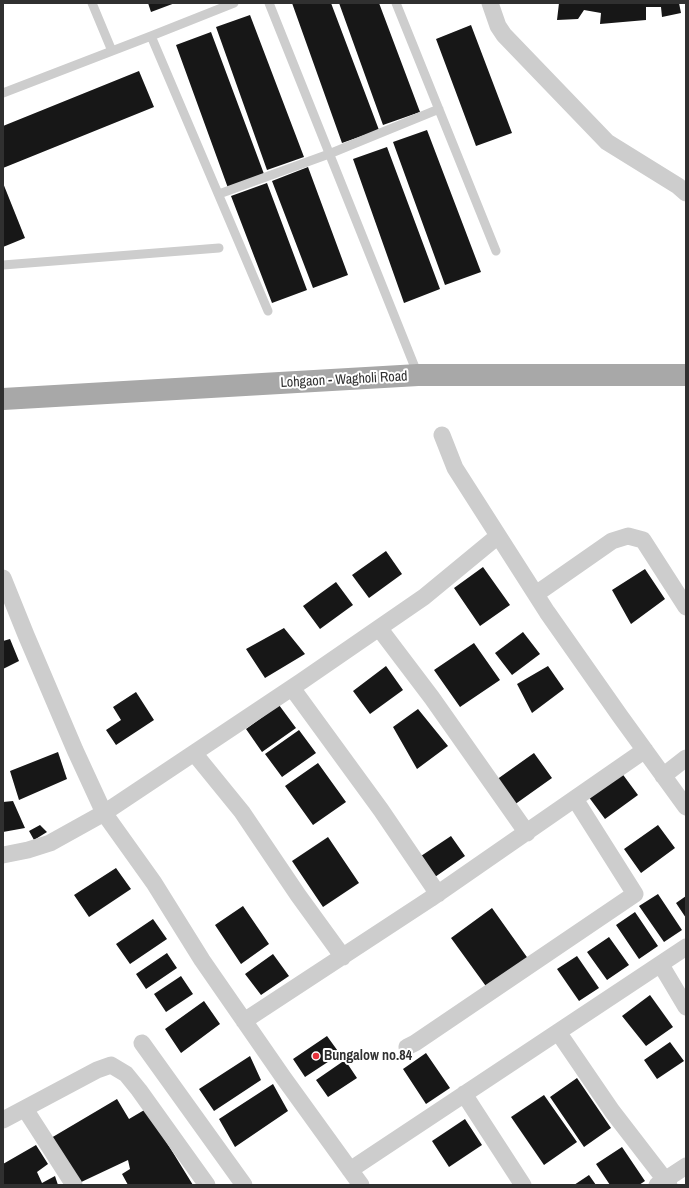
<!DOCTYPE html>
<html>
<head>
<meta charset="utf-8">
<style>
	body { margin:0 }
	#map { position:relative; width:689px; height:1188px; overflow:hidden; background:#fff; font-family:"Archivo Narrow",sans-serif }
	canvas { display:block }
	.frame { position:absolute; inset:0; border:4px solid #303030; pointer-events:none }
</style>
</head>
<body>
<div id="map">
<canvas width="689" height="1188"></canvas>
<div class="frame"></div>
</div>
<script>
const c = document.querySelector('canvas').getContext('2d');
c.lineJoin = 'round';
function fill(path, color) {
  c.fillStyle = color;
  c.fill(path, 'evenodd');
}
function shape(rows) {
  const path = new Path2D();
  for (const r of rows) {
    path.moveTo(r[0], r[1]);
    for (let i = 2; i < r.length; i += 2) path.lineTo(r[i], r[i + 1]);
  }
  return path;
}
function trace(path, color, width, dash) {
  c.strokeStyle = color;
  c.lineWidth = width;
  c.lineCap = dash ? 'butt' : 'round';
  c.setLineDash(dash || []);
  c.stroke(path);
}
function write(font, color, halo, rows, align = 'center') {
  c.font = font + ' "Archivo Narrow",sans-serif';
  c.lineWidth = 4;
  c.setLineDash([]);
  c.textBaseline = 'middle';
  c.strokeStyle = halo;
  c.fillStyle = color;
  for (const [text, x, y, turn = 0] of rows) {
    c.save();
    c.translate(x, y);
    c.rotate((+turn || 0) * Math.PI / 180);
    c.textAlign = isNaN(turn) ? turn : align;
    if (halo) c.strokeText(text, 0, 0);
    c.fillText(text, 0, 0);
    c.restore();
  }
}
const building = shape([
	[148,3,175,3,151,12],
	[292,3,331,3,379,130,342,143],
	[339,3,379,3,420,112,383,125],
	[559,3,679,3,681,13,662,17,661,7,646,7,646,20,600,24,601,13,584,10,578,19,557,20],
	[250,15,304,157,267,170,216,27],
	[471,25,512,133,476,146,436,39],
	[211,32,264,174,228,188,176,45],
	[139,71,154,107,3,168,3,126],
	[427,130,481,272,445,285,393,142],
	[387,147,440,289,404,303,353,159],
	[308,167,348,275,313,288,272,181],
	[3,183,25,238,3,247],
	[267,183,307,290,272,303,231,196],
	[386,551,402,574,369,598,352,575],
	[483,567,510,605,480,626,454,588],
	[645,569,665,599,631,624,612,590],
	[336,582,353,605,320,629,303,606],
	[284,628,305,654,265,678,246,649],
	[523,632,540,654,512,675,495,653],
	[10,639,19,661,3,669,3,641],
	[474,643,500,680,460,707,434,670],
	[386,666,403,690,370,714,353,691],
	[548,666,564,689,532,713,517,684],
	[136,692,154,720,116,745,106,730,121,720,113,707],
	[279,705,296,728,262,752,246,729],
	[418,709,448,746,417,769,393,727],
	[299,730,316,753,282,777,265,754],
	[58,752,67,779,19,800,10,771],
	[534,753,552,778,514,805,496,780],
	[318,763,346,802,313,825,285,786],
	[621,772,638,795,605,819,588,796],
	[13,801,25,828,3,832,3,802],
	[40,825,47,832,34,840,29,831],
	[658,825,675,848,641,873,624,849],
	[451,836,465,856,435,877,421,856],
	[328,837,359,883,323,907,292,861],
	[116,868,131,889,89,917,74,895],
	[658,894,682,930,664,942,639,906],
	[686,896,686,918,676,903],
	[243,906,269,944,241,964,215,925],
	[492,908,529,960,488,989,451,938],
	[635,912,658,946,639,959,616,925],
	[153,919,167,939,130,964,116,944],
	[609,937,629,965,607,980,587,952],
	[167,953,177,968,146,989,136,974],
	[273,954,289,976,261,995,245,974],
	[577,956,599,988,579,1001,557,969],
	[181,976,193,994,166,1012,154,994],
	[650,995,673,1027,646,1046,622,1016],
	[204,1001,220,1024,181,1053,165,1029],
	[327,1036,340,1054,305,1077,293,1059],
	[670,1042,684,1061,657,1079,644,1060],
	[426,1053,450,1088,426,1104,403,1069],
	[250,1056,261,1080,214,1111,199,1089],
	[345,1060,357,1078,328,1097,316,1080],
	[577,1078,611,1128,584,1147,550,1097],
	[273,1084,288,1111,235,1147,219,1119],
	[544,1095,577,1142,544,1165,511,1117],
	[117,1099,129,1119,146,1109,193,1185,128,1185,122,1174,130,1169,128,1160,77,1184,51,1138],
	[465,1119,482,1145,449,1167,432,1141],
	[36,1145,48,1164,37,1172,42,1183,55,1176,58,1185,3,1185,3,1164],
	[622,1147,645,1181,639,1185,610,1185,596,1164],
	[589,1175,596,1185,574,1185]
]);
const lane = shape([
	[92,3,112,51],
	[234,3,151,36,268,311],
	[269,3,418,375],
	[396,3,496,251],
	[3,93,151,36],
	[219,194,329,154,439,109],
	[3,265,219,248]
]);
const street = shape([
	[490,3,498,26,504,35,607,142,678,186,686,193],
	[442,435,455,468,547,612,620,716,686,807],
	[3,578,26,635,75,750,104,813,154,883,202,960,283,1077,361,1185],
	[536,594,612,541,628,536,643,540,686,607],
	[379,628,432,698,527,833],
	[292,688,381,810,438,894],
	[194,753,242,812,298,895,343,957],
	[663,776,686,758],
	[3,855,28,850,50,843,104,813,302,681,424,597,498,536],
	[661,965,686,1007],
	[244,1021,430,899,645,750],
	[558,1032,612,1111,669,1185],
	[142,1043,244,1185],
	[407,1047,415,1043,635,894,575,799],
	[464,1094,523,1185],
	[25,1109,74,1185],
	[3,1120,97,1070,111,1065,126,1074,139,1090,207,1185],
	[350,1170,686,947],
	[657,1185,686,1166]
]);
const primary = shape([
	[3,399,418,375,686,375]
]);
const markers = [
	[316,1056,4,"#e7323c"]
];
const streetNames = [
	["Lohgaon - Wagholi Road",344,380,-3]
];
const poiNames = [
	["Bungalow no.84",324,1056]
];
fill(building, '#171717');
trace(lane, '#cdcdcd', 9);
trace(street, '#cdcdcd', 17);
trace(primary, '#a8a8a8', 22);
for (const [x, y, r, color] of markers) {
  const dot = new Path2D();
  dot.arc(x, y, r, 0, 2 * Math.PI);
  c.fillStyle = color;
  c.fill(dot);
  trace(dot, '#fff', 1.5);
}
write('14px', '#303030', '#fff', streetNames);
write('bold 14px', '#303030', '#fff', poiNames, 'left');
</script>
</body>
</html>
